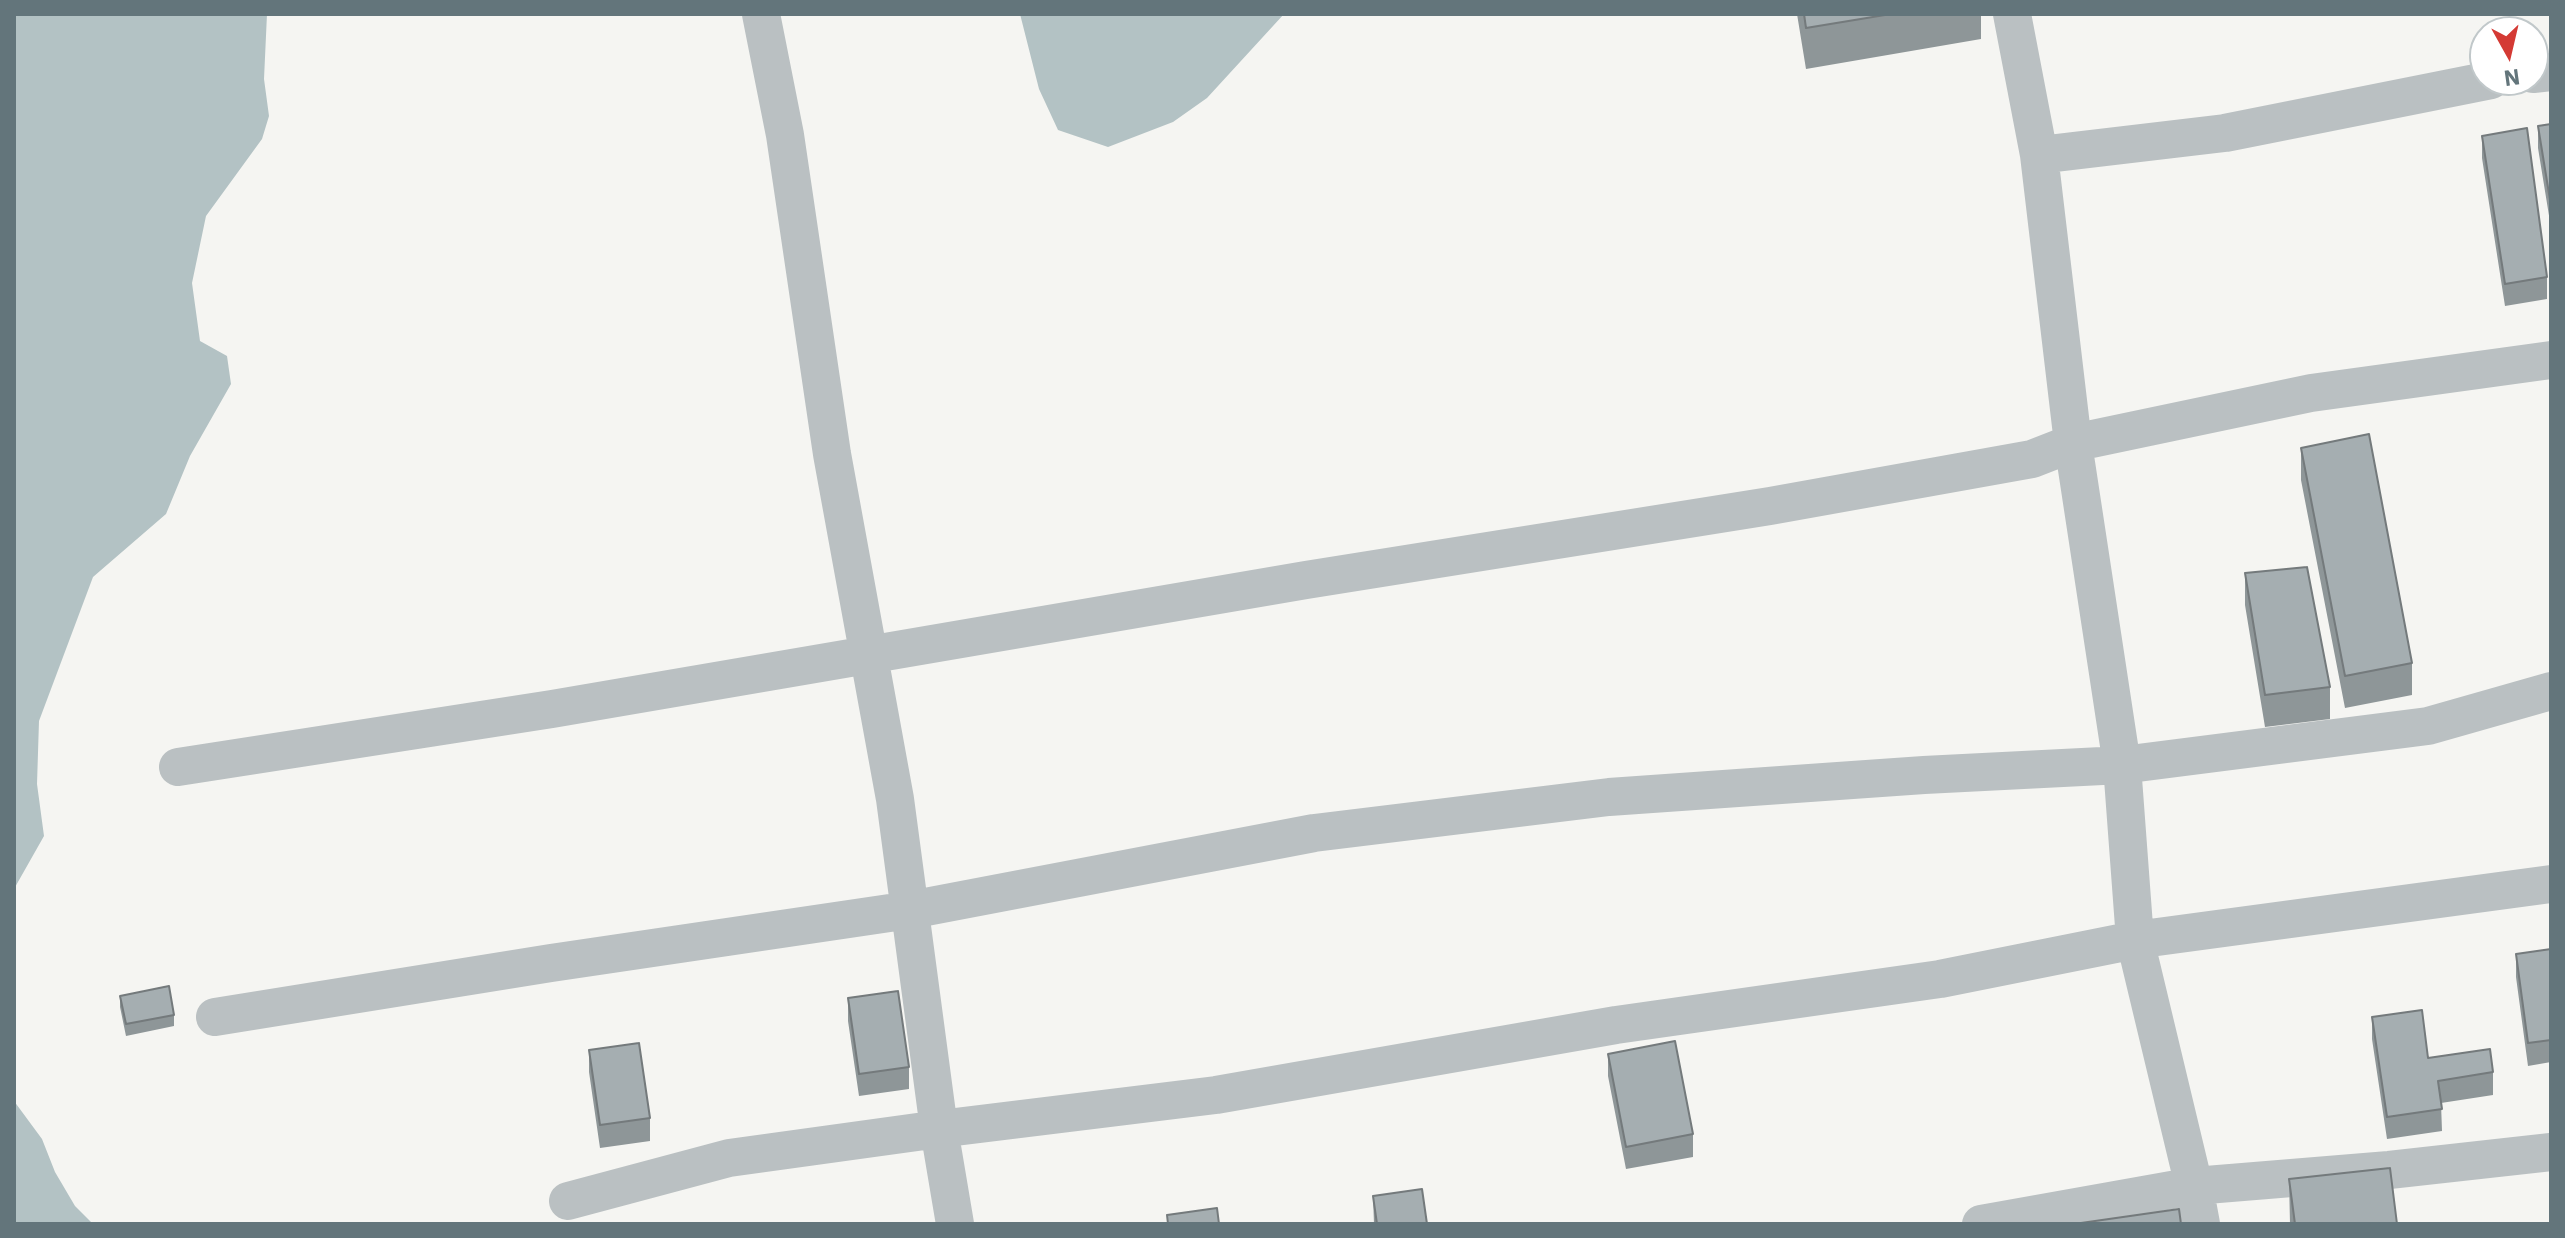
<!DOCTYPE html>
<html>
<head>
<meta charset="utf-8">
<style>
	body { margin:0 }
	#map { position:relative; width:2565px; height:1238px; overflow:hidden; background:#f5f5f2; font-family:"IBM Plex Sans",sans-serif }
	canvas { display:block }
	.frame { position:absolute; inset:0; border:16px solid #63757b; pointer-events:none }
	.north { position:absolute; left:2469px; top:16px; width:80px; height:80px; box-sizing:border-box; background:#fff; border:2px solid #c1c8ca; border-radius:50%; rotate:172deg; font-size:22px; font-weight:700; line-height:32px; text-align:center; color:#63757b }
	.north::after { content:''; display:block; margin:auto; width:28px; height:36px; background:#d43a34; clip-path:polygon(50% 0,100% 100%,50% 72%,0 100%) }
</style>
</head>
<body>
<div id="map">
<canvas width="2565" height="1238"></canvas>
<div class="frame"></div>
<div class="north">N</div>
</div>
<script>
const c = document.querySelector('canvas').getContext('2d');
c.lineJoin = 'round';
function fill(path, color) {
  c.fillStyle = color;
  c.fill(path, 'evenodd');
}
function shape(rows) {
  const path = new Path2D();
  for (const r of rows) {
    path.moveTo(r[0], r[1]);
    for (let i = 2; i < r.length; i += 2) path.lineTo(r[i], r[i + 1]);
  }
  return path;
}
function trace(path, color, width, dash) {
  c.strokeStyle = color;
  c.lineWidth = width;
  c.lineCap = dash ? 'butt' : 'round';
  c.setLineDash(dash || []);
  c.stroke(path);
}
const water = shape([
	[14,14,267,14,264,79,269,116,262,139,206,216,192,283,200,341,227,356,231,384,190,456,166,514,93,577,39,721,37,784,44,836,14,889],
	[1020,14,1284,14,1207,98,1173,122,1108,147,1058,130,1039,89],
	[14,1101,42,1139,55,1172,75,1206,93,1224,14,1224]
]);
const street = shape([
	[761,14,785,135,832,454,895,799,939,1129,955,1224],
	[2012,14,2039,155,2073,443,2122,765,2135,940,2194,1186,2201,1224],
	[2533,74,2551,72],
	[2039,155,2225,133,2491,80],
	[178,767,552,709,1306,580,1770,506,2032,459,2073,443,2311,393,2551,360],
	[215,1017,551,963,910,910,1314,833,1609,797,1924,775,2122,765,2428,726,2551,691],
	[568,1201,729,1158,939,1129,1216,1095,1616,1025,1940,979,2135,940,2551,884],
	[1981,1224,2194,1186,2389,1170,2551,1152]
]);
const wall = shape([
	[1797,14,1981,14,1981,39,1806,69],
	[2551,124,2551,228,2538,148,2538,126],
	[2482,136,2547,277,2547,299,2505,306,2482,158],
	[2301,448,2412,663,2412,695,2345,708,2301,480],
	[2245,573,2330,687,2330,719,2265,727,2245,605],
	[2551,949,2551,1062,2528,1066,2516,977,2516,954],
	[120,996,174,1015,174,1026,126,1036,120,1007],
	[848,998,909,1067,909,1089,859,1096,848,1021],
	[2372,1017,2428,1058,2493,1072,2493,1095,2441,1103,2442,1131,2387,1139,2372,1039],
	[589,1050,650,1118,650,1141,600,1148,589,1072],
	[1608,1054,1693,1134,1693,1157,1626,1169,1608,1076],
	[2289,1179,2397,1224,2290,1224],
	[1373,1196,1427,1224,1374,1224]
]);
const building = shape([
	[1804,14,1891,14,1806,28,1804,14],
	[2551,124,2551,206,2538,126,2551,124],
	[2527,128,2547,277,2505,284,2482,136,2527,128],
	[2369,434,2412,663,2345,676,2301,448,2369,434],
	[2307,567,2330,687,2265,695,2245,573,2307,567],
	[2551,949,2551,1040,2528,1043,2516,954,2551,949],
	[169,986,174,1015,126,1024,120,996,169,986],
	[898,991,909,1067,859,1074,848,998,898,991],
	[2422,1010,2428,1058,2490,1049,2493,1072,2438,1081,2442,1109,2387,1117,2372,1017,2422,1010],
	[1675,1041,1693,1134,1626,1147,1608,1054,1675,1041],
	[639,1043,650,1118,600,1125,589,1050,639,1043],
	[2390,1168,2397,1224,2295,1224,2289,1179,2390,1168],
	[1422,1189,1427,1224,1377,1224,1373,1196,1422,1189],
	[1217,1208,1219,1224,1168,1224,1167,1215,1217,1208],
	[2179,1209,2181,1224,2074,1224,2179,1209]
]);
fill(water, '#b3c2c4');
trace(street, '#bac0c2', 38);
fill(wall, '#8e9698');
fill(building, '#a5aeb1');
trace(building, '#747a7c', 2);
</script>
</body>
</html>
